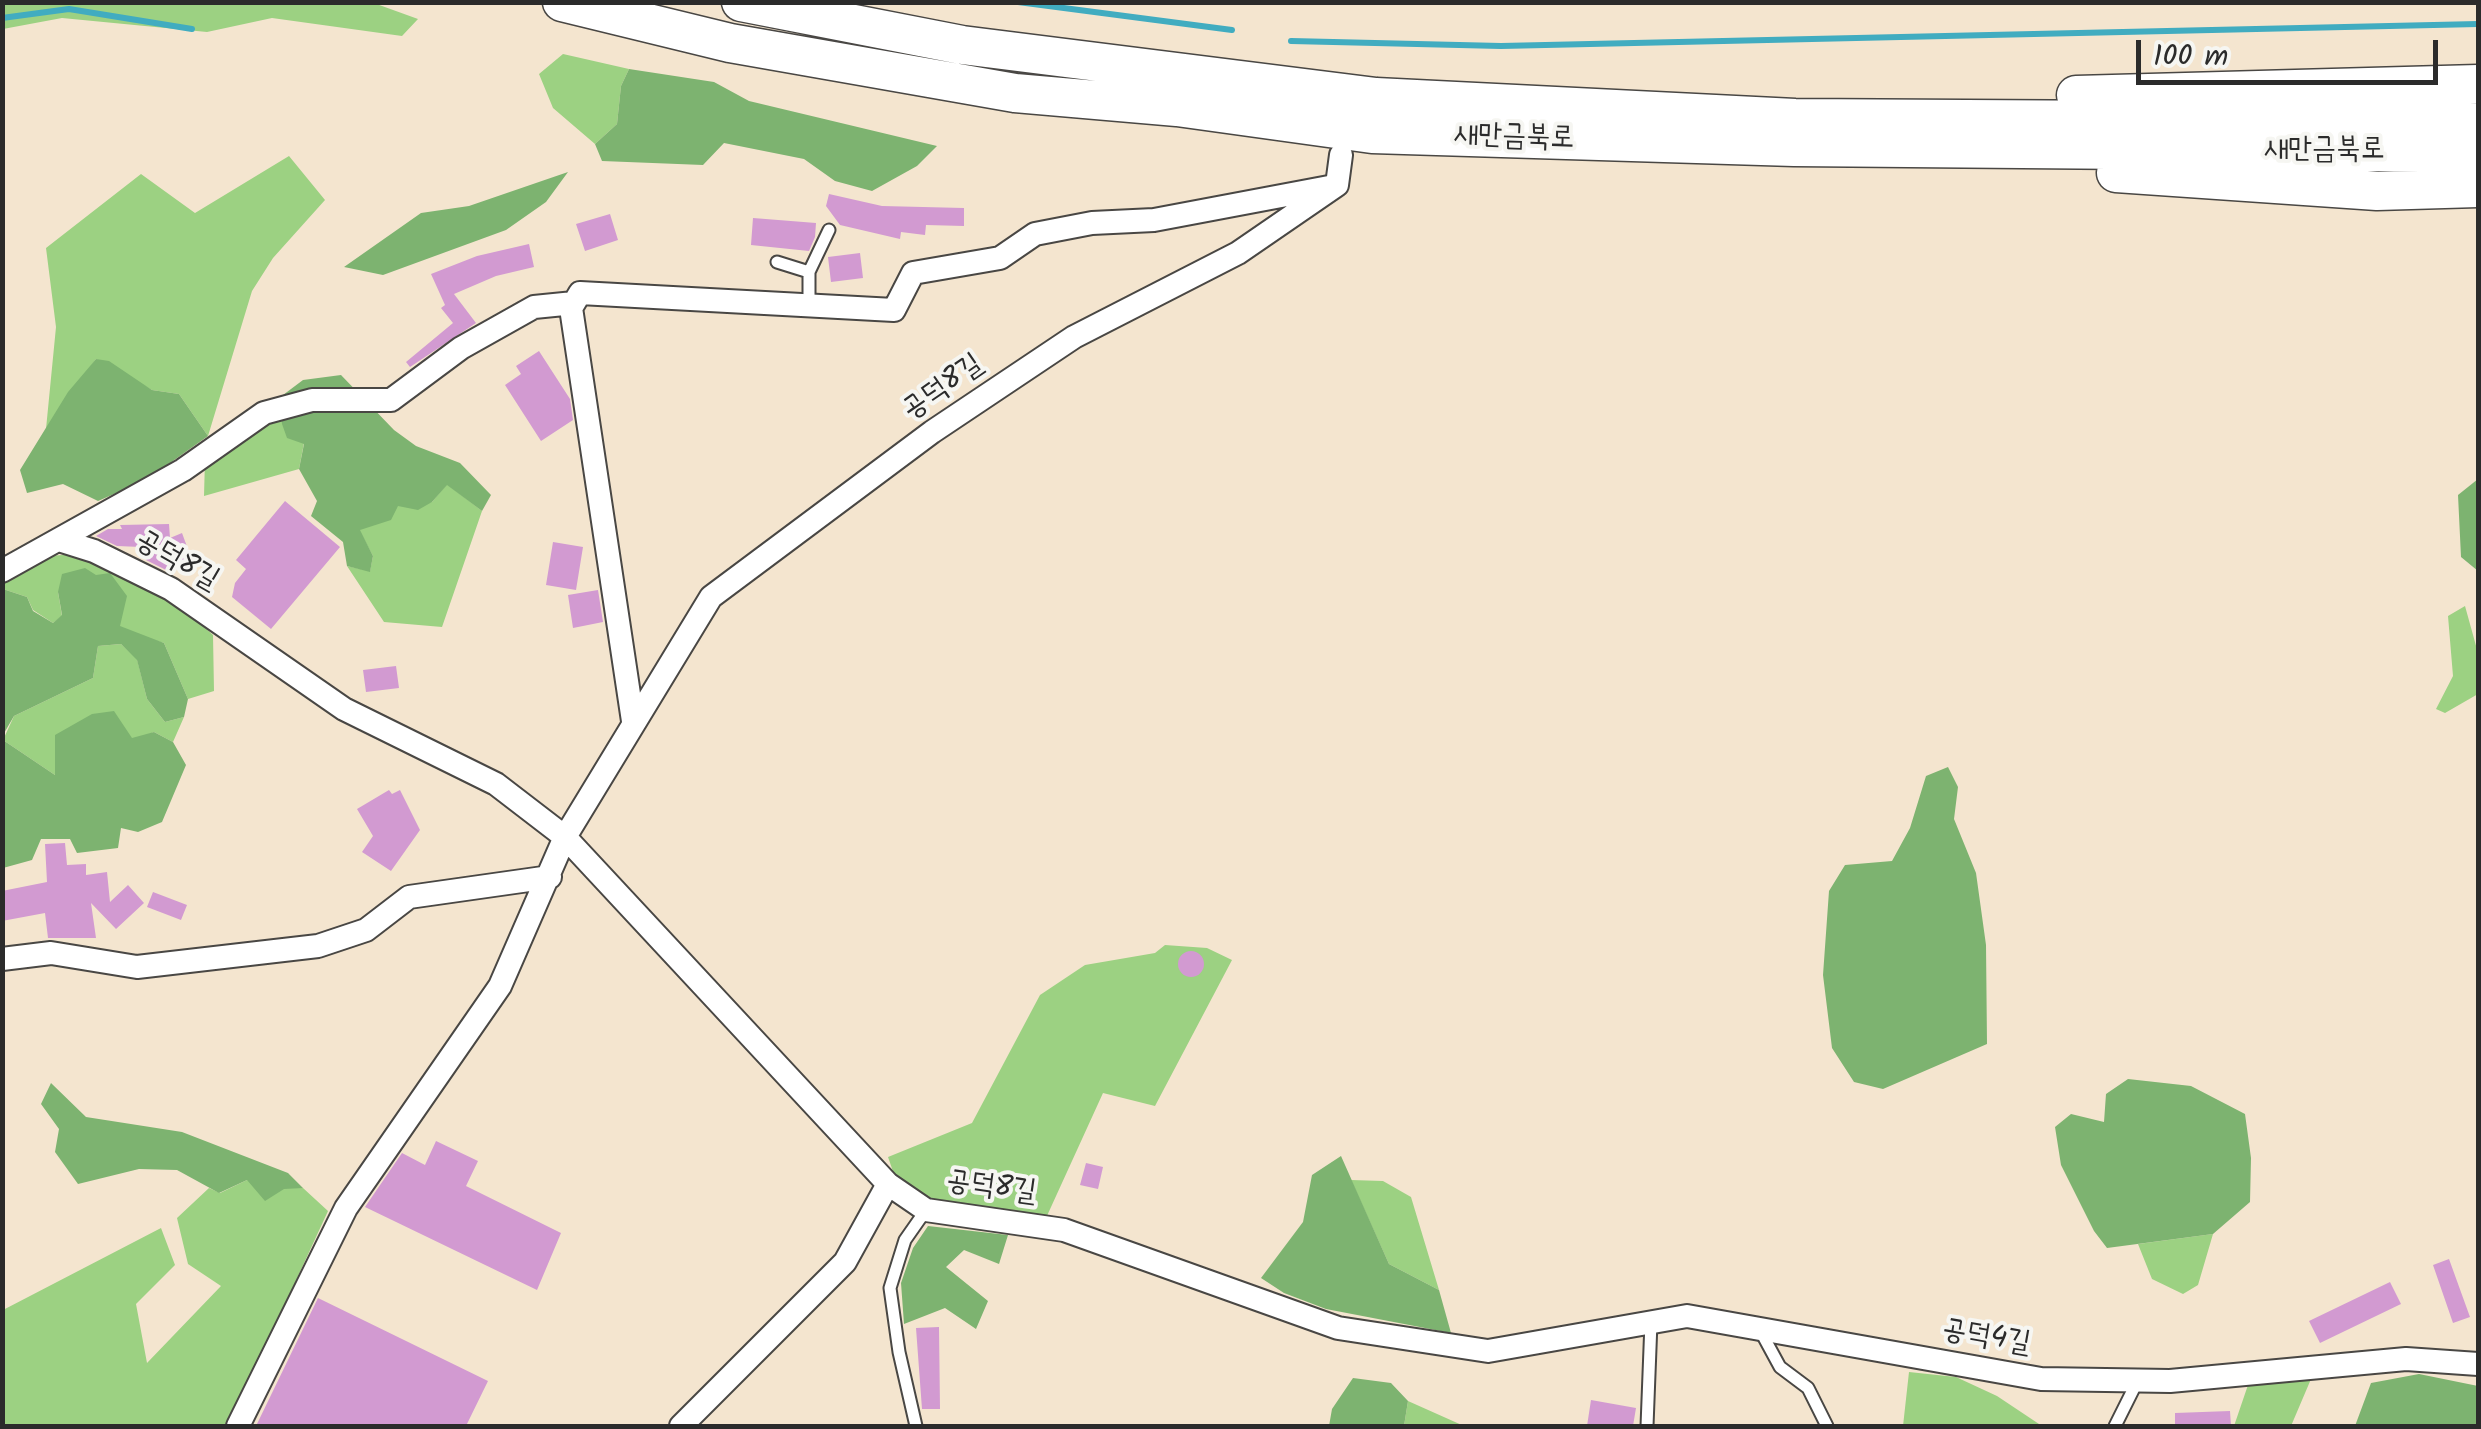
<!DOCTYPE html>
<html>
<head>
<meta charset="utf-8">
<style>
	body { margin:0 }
	#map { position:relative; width:2481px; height:1429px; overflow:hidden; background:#f4e5cf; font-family:Kalam,sans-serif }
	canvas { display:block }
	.frame { position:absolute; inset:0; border:5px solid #2b2b2b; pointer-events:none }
	.scale { position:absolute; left:2136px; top:40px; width:302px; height:45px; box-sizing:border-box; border:5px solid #2b2b2b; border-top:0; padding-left:12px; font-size:30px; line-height:35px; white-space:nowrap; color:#2b2b2b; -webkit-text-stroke:8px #f6f6f2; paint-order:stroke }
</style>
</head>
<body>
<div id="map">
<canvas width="2481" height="1429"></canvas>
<div class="frame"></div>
<div class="scale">100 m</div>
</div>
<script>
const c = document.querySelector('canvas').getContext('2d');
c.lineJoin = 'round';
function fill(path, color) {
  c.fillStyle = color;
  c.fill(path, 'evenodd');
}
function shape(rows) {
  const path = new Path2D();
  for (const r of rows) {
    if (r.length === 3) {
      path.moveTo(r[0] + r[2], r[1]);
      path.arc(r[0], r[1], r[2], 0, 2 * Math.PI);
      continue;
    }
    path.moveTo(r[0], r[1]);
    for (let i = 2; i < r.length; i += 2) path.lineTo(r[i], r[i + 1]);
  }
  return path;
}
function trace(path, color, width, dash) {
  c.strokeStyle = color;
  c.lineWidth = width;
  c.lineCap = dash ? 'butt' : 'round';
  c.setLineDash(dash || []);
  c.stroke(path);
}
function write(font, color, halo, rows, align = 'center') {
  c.font = font + ' Kalam,"Poor Story",sans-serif';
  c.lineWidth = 8;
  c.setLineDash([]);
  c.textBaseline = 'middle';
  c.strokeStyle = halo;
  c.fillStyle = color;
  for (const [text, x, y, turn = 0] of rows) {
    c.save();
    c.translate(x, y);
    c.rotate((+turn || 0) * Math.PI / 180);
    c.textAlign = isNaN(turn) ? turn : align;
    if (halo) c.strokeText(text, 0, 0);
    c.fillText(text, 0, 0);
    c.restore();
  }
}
const green = shape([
	[3,2,371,2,418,19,402,36,272,18,207,32,62,18,3,29],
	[563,54,629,69,621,86,617,124,595,144,553,108,539,74],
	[289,156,325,200,273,258,252,291,208,436,179,394,152,390,96,359,46,429,56,327,46,248,141,174,195,213],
	[281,415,304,443,299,469,204,496,205,459],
	[447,484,482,511,442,627,384,622,347,566,370,571,373,556,359,530,398,505,432,502],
	[82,554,182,607,213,635,214,691,188,699,164,643,132,634,58,592,62,616,53,623,33,610,27,597,3,589,3,583,44,556],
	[2465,606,2478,653,2478,694,2445,713,2436,709,2453,676,2448,616],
	[121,644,137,659,147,699,165,722,184,717,173,742,154,732,55,775,3,740,14,716,93,678,98,646],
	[1165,945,1207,948,1232,960,1155,1106,1103,1093,1046,1218,933,1201,897,1183,888,1157,972,1123,1040,995,1085,965,1155,953],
	[247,1180,303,1188,328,1211,229,1426,3,1426,3,1310,161,1228,175,1265,136,1304,147,1363,221,1286,188,1264,177,1218,209,1188,220,1193],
	[1351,1180,1383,1181,1411,1197,1439,1290,1389,1264],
	[2213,1234,2198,1285,2183,1294,2152,1279,2138,1244],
	[1909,1372,1956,1377,1997,1396,2042,1426,1903,1426],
	[2311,1379,2291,1426,2234,1426,2248,1385],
	[1408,1401,1464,1426,1404,1426]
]);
const forest = shape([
	[629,69,714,82,749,101,937,146,917,166,872,191,835,181,804,159,724,143,703,165,602,161,595,144,617,124,621,86],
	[568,172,546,202,506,230,383,275,344,267,421,213,469,206],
	[96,359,109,361,152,390,179,394,208,436,146,480,98,501,63,484,27,493,20,470,68,392],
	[341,375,394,430,416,446,460,463,491,495,482,511,447,485,432,502,418,510,398,506,391,520,360,530,373,556,370,572,347,566,343,542,311,516,317,501,299,469,304,444,287,438,282,424,279,398,303,380],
	[2478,479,2478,571,2461,557,2458,495],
	[85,568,96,575,110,573,127,596,120,626,164,643,188,699,184,717,165,722,147,699,137,660,121,644,98,646,93,678,14,716,3,735,3,589,27,597,33,611,53,623,62,615,58,592,62,574],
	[114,711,132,738,154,732,173,742,186,765,162,822,138,832,121,828,118,848,77,853,70,839,41,839,32,860,3,868,3,740,55,775,55,735,92,714],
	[1948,767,1958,787,1954,819,1976,873,1986,945,1987,1044,1883,1089,1854,1082,1832,1048,1823,975,1829,891,1845,865,1892,861,1910,828,1926,776],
	[2128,1079,2191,1086,2245,1114,2251,1158,2250,1202,2213,1234,2107,1248,2094,1231,2061,1165,2055,1127,2071,1114,2104,1122,2106,1094],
	[51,1083,86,1117,182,1132,288,1173,303,1188,284,1189,265,1201,247,1180,219,1193,177,1170,139,1169,78,1184,55,1152,59,1129,41,1104],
	[1341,1156,1389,1264,1439,1290,1451,1333,1326,1309,1284,1293,1261,1278,1303,1222,1312,1175],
	[928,1226,1008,1235,999,1264,964,1250,946,1267,988,1301,976,1329,945,1308,904,1324,901,1283,913,1248],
	[2419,1374,2478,1386,2478,1426,2355,1426,2371,1383],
	[1353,1378,1391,1383,1408,1401,1404,1426,1329,1426,1332,1409]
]);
const stream = shape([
	[1018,2,1232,30],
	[2,18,69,9,192,29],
	[1291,41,1501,46,2478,24]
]);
const building = shape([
	[829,194,882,206,964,208,964,226,926,225,925,235,901,232,900,239,840,225,826,206],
	[610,214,618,240,585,251,576,224],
	[753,218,816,223,815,237,809,251,751,245],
	[529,244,534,267,496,276,454,294,476,323,410,367,406,362,453,323,441,308,445,305,431,274,477,256],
	[860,253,863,278,831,282,828,257],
	[539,351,570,399,573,420,541,441,505,385,521,374,516,366],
	[285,501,340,547,271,629,232,597,235,583,246,569,236,560],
	[169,524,170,538,182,533,193,563,170,572,146,560,141,547,117,546,96,536,108,529,122,529,120,525],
	[553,542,583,547,576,590,546,585],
	[598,590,603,622,573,628,568,595],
	[396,666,399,688,366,692,363,670],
	[389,790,392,794,400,790,420,830,391,871,362,852,373,836,357,809],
	[65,843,67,865,86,864,86,875,107,872,110,902,128,885,144,903,116,929,91,903,96,938,48,938,45,913,2,921,2,891,47,882,45,844],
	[153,892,187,905,181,920,147,907],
	[1191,964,13],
	[436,1141,478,1161,466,1186,561,1233,537,1290,365,1207,402,1153,425,1165],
	[1086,1163,1103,1167,1098,1189,1080,1185],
	[2449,1259,2470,1317,2453,1323,2433,1265],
	[2390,1282,2401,1304,2320,1343,2309,1321],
	[318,1298,488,1381,466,1426,256,1426],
	[939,1327,940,1409,922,1409,916,1328],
	[1591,1400,1636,1408,1633,1426,1587,1426],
	[2230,1411,2231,1426,2175,1426,2175,1413]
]);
const service = shape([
	[777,262,809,272,809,308],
	[809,272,829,230],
	[1761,1332,1780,1367,1808,1388,1827,1426],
	[916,1426,899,1352,890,1288,905,1240,926,1210],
	[1647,1426,1651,1322],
	[2115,1426,2138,1380]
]);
const minor = shape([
	[59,540,94,551,171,589,344,709,496,784,565,837,888,1184,926,1210,1064,1230,1338,1328,1488,1351,1687,1316,2041,1379,2170,1381,2406,1359,2478,1364],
	[2,571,183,470,264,413,312,400,391,400,461,348,534,307,574,303],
	[633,721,571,308,580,293,894,310,913,273,1000,258,1035,234,1092,223,1154,220,1329,187],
	[2,959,51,953,137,967,318,946,366,930,409,897,550,877],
	[238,1426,346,1208,500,986,565,837,711,597,932,432,1074,337,1238,253,1337,185,1341,155],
	[681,1426,845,1262,888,1184]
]);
const trunk = shape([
	[562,2,730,43,1015,93,1177,107,1372,134,1794,147,2478,153],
	[741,2,962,45,1376,97,1795,118,2478,122],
	[2076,95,2478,84],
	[2116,173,2377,191,2478,188]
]);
const streetNames = [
	["새만금북로",1514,139,2],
	["새만금북로",2324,152],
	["공덕8길",944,389,-35],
	["공덕8길",176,562,30],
	["공덕8길",991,1189,8],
	["공덕4길",1986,1339,10]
];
fill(green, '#9cd182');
fill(forest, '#7db370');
trace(stream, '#41acc0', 6);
fill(building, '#d29ad1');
trace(service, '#494744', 15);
trace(minor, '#494744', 26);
trace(trunk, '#494744', 41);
trace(service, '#fff', 11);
trace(minor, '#fff', 22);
trace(trunk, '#fff', 38);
write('30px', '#2b2b2b', '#f6f6f2', streetNames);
</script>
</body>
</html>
